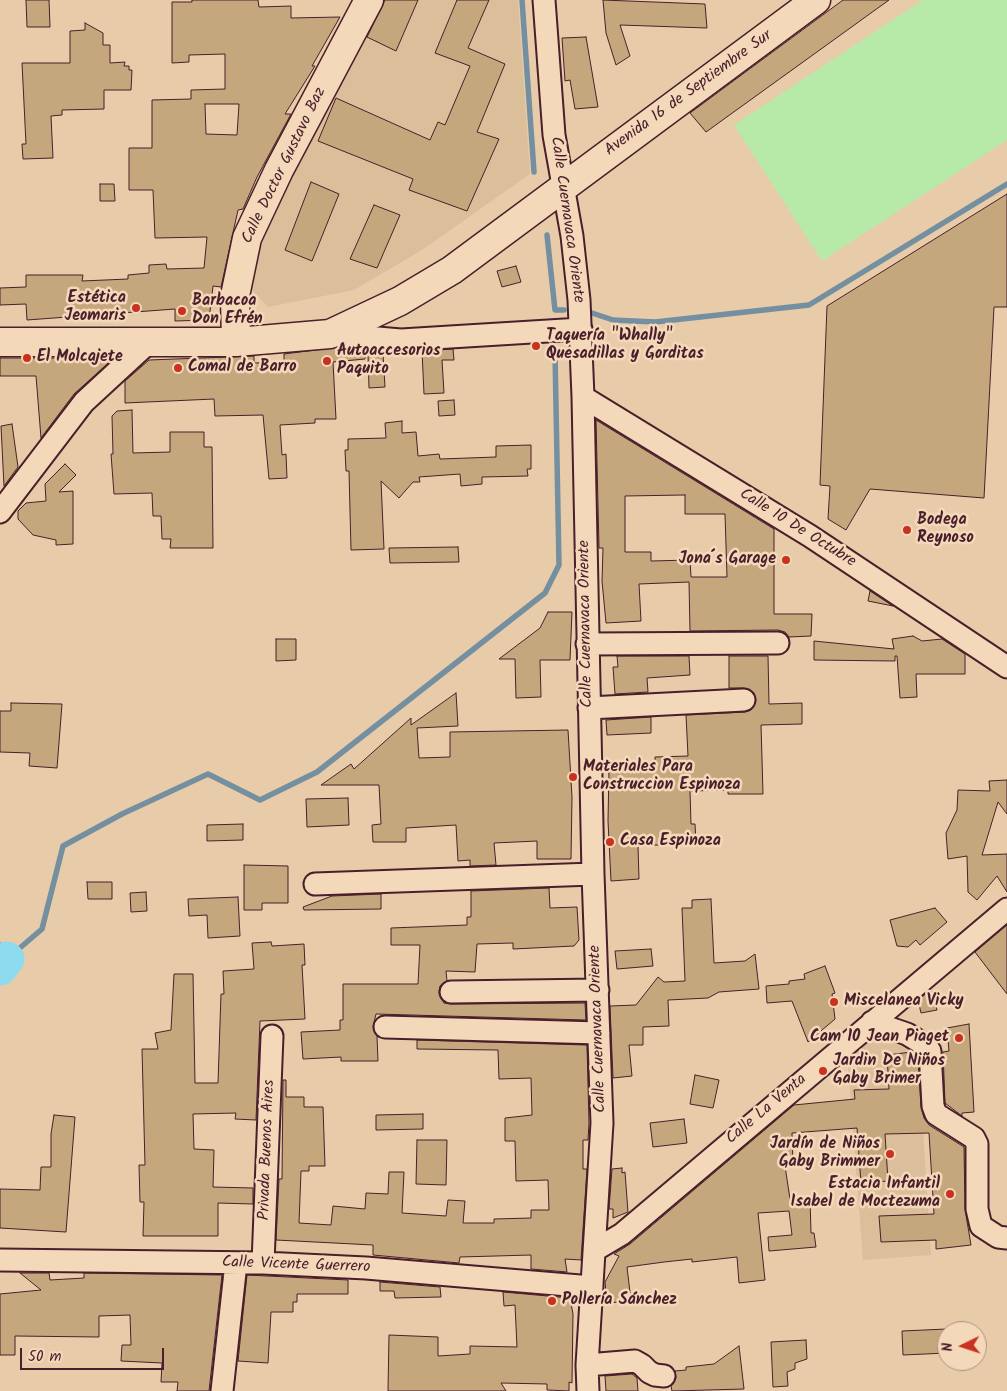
<!DOCTYPE html>
<html>
<head>
<meta charset="utf-8">
<style>
	body { margin:0 }
	#map { position:relative; width:1007px; height:1391px; overflow:hidden; background:#e8cca9; font-family:Kalam,sans-serif }
	canvas { display:block }
	.north { position:absolute; left:937px; top:1321px; width:50px; height:50px; box-sizing:border-box; background:#f4d8ba; border:1px solid #b08e81; border-radius:50%; rotate:266deg; font-size:14px; font-weight:700; line-height:20px; text-align:center; color:#4a1f2b }
	.north::after { content:''; display:block; margin:auto; width:18px; height:22px; background:#c8321e; clip-path:polygon(50% 0,100% 100%,50% 72%,0 100%) }
	.scale { position:absolute; left:20px; top:1348px; width:144px; height:22px; box-sizing:border-box; border:2px solid #4a1f2b; border-top:0; padding-left:6px; font-size:15px; line-height:18px; white-space:nowrap; color:#4a1f2b; -webkit-text-stroke:4px #f4d8ba; paint-order:stroke }
</style>
</head>
<body>
<div id="map">
<canvas width="1007" height="1391"></canvas>
<div class="north">N</div>
<div class="scale">50 m</div>
</div>
<script>
const c = document.querySelector('canvas').getContext('2d');
c.lineJoin = 'round';
function fill(path, color) {
  c.fillStyle = color;
  c.fill(path, 'evenodd');
}
function shape(rows) {
  const path = new Path2D();
  for (const r of rows) {
    path.moveTo(r[0], r[1]);
    for (let i = 2; i < r.length; i += 2) path.lineTo(r[i], r[i + 1]);
  }
  return path;
}
function trace(path, color, width, dash) {
  c.strokeStyle = color;
  c.lineWidth = width;
  c.lineCap = dash ? 'butt' : 'round';
  c.setLineDash(dash || []);
  c.stroke(path);
}
function write(font, color, halo, rows, align = 'center') {
  c.font = font + ' Kalam,sans-serif';
  c.lineWidth = 5;
  c.setLineDash([]);
  c.textBaseline = 'middle';
  c.strokeStyle = halo;
  c.fillStyle = color;
  for (const [text, x, y, turn = 0] of rows) {
    c.save();
    c.translate(x, y);
    c.rotate((+turn || 0) * Math.PI / 180);
    c.textAlign = isNaN(turn) ? turn : align;
    if (halo) c.strokeText(text, 0, 0);
    c.fillText(text, 0, 0);
    c.restore();
  }
}
const built = shape([
	[372,0,518,0,530,174,422,250,354,290,268,307,242,279],
	[866,1027,918,1049,931,1255,863,1260,847,1052]
]);
const green = shape([
	[923,0,1007,0,1007,140,822,261,734,125]
]);
const stream = shape([
	[522,0,534,172],
	[547,235,555,310,564,310],
	[583,310,613,320,655,322,809,305,1007,184],
	[0,945,7,959,42,929,63,846,122,814,208,774,260,800,317,772,545,593,559,565,555,353]
]);
const river = shape([
	[0,968,7,959]
]);
const building = shape([
	[26,0,49,0,50,27,27,27,26,0],
	[192,0,258,0,259,7,291,6,291,18,340,17,312,66,315,66,285,114,291,114,257,177,243,209,238,210,221,287,213,286,209,320,175,321,175,309,27,320,26,304,0,305,0,288,26,287,26,275,83,275,82,281,128,279,128,275,149,273,149,265,166,264,167,269,204,268,207,237,155,238,153,190,129,190,129,148,152,148,152,100,191,99,191,90,225,89,225,54,189,55,189,62,172,63,172,2,192,2,192,0],
	[205,104,239,104,237,135,206,134,205,104],
	[385,0,418,0,396,51,367,37,385,0],
	[457,0,489,0,468,48,505,64,477,132,499,139,467,211,409,190,413,179,318,141,336,98,430,140,438,122,445,125,470,66,435,53,457,0],
	[603,0,705,4,707,28,620,25,630,56,616,65,606,33,603,0],
	[843,0,889,0,706,132,690,113,843,0],
	[85,23,103,33,103,45,110,45,110,63,125,62,124,66,129,66,129,70,132,70,131,90,104,90,104,109,62,110,62,115,51,116,53,158,23,159,22,144,26,144,22,63,70,63,70,31,85,30,85,23],
	[586,37,598,107,575,109,570,80,565,81,562,38,586,37],
	[311,182,339,194,312,261,285,250,311,182],
	[100,184,114,184,115,201,100,201,100,184],
	[1007,194,1007,307,994,307,984,498,870,489,846,530,828,519,830,486,820,485,827,306,1007,194],
	[374,205,400,215,377,268,350,259,374,205],
	[516,266,521,282,502,287,497,271,516,266],
	[339,347,365,349,365,359,333,362,336,419,315,419,315,423,280,425,282,455,286,454,287,478,269,479,263,415,215,416,214,399,125,403,125,381,149,360,254,356,254,363,284,362,284,354,339,347],
	[453,349,454,360,442,360,444,393,424,394,422,351,453,349],
	[383,354,385,387,369,388,368,355,383,354],
	[0,358,114,358,74,394,41,438,36,376,0,376,0,358],
	[454,400,455,415,439,416,438,401,454,400],
	[132,410,133,453,170,452,170,432,204,432,204,447,212,447,213,548,170,548,171,539,162,539,161,516,153,516,152,493,114,494,111,454,113,454,112,416,117,411,132,410],
	[596,420,774,529,774,614,812,614,811,636,789,637,785,632,778,630,690,631,689,582,639,584,641,621,606,623,602,581,603,548,599,548,596,420],
	[685,495,685,514,725,514,727,577,691,577,690,560,651,561,651,552,625,552,625,496,685,495],
	[402,421,402,433,416,432,418,456,439,454,440,459,496,457,496,446,531,445,531,469,527,469,528,476,482,477,482,484,461,486,460,474,419,477,420,482,413,482,399,498,381,481,384,549,351,550,349,471,346,471,345,450,348,450,348,439,386,438,385,423,402,421],
	[12,424,18,467,4,486,1,426,12,424],
	[65,464,76,475,59,492,73,491,73,544,56,545,56,540,33,535,18,519,18,511,26,503,46,501,45,484,65,464],
	[458,547,459,562,390,563,389,548,458,547],
	[870,591,893,606,868,601,870,591],
	[548,612,572,612,570,660,540,660,541,697,516,698,515,659,499,659,540,628,548,612],
	[913,636,922,641,942,639,965,654,965,674,916,674,917,697,900,698,897,656,895,656,895,661,814,660,814,641,894,649,892,639,913,636],
	[276,639,296,639,296,660,276,661,276,639],
	[617,656,689,656,690,675,647,678,648,692,615,694,613,667,618,667,617,656],
	[729,656,768,656,769,704,802,703,802,724,761,725,763,794,728,794,728,790,690,791,691,824,695,824,696,843,638,846,639,879,611,881,608,821,609,769,655,768,655,757,688,756,686,715,745,712,751,710,756,700,754,693,744,688,729,688,729,656],
	[456,693,458,726,417,728,419,758,450,757,450,732,568,730,572,797,571,859,537,859,537,841,494,843,496,865,470,866,470,860,458,861,456,825,406,828,406,842,373,842,372,825,381,824,379,785,321,785,351,764,354,769,411,718,411,725,456,693],
	[11,703,62,704,57,768,29,766,30,753,0,752,0,711,11,711,11,703],
	[651,717,651,733,607,735,606,720,651,717],
	[1007,780,1007,814,998,802,982,855,1007,854,1007,892,997,876,977,900,968,892,967,856,948,859,946,833,957,810,958,790,990,791,989,781,1007,780],
	[348,798,349,825,307,827,306,799,348,798],
	[243,824,243,840,207,841,207,825,243,824],
	[244,865,288,866,288,903,262,903,262,910,244,910,244,865],
	[87,882,112,882,112,899,88,899,87,882],
	[549,888,550,908,577,907,579,940,574,946,513,949,513,943,477,944,475,972,446,971,447,981,440,986,439,993,444,1003,451,1004,585,1003,586,1020,376,1014,373,1027,377,1036,378,1061,341,1061,341,1057,303,1059,301,1032,340,1030,340,1020,343,1020,343,984,418,984,420,945,391,945,391,928,467,925,467,917,471,917,471,891,549,888],
	[146,892,147,911,131,912,130,893,146,892],
	[381,894,381,909,304,910,303,907,332,896,381,894],
	[238,897,240,936,208,938,207,915,189,916,188,899,238,897],
	[711,899,714,963,745,961,755,954,759,989,719,992,708,998,668,1000,669,1026,643,1027,643,1045,629,1045,632,1076,613,1078,610,1006,636,1005,658,977,664,982,685,981,682,908,692,908,692,900,711,899],
	[935,908,947,922,920,945,916,940,908,947,897,946,890,920,935,908],
	[1007,925,1007,994,975,952,1007,925],
	[271,942,272,946,304,944,305,965,302,965,305,1019,260,1021,256,1120,235,1119,236,1113,193,1114,194,1149,214,1150,213,1187,253,1188,253,1204,218,1203,218,1236,143,1236,144,1202,140,1202,139,1165,145,1165,142,1049,158,1049,155,1033,171,1030,174,974,193,974,195,1083,218,1083,221,994,224,994,223,971,254,969,252,943,271,942],
	[651,949,653,966,617,969,615,951,651,949],
	[825,966,835,993,832,994,835,1019,808,1042,792,1001,767,1003,766,986,789,984,789,981,805,979,804,974,825,966],
	[933,992,937,1010,921,1013,918,1000,927,993,933,992],
	[969,1024,974,1112,962,1113,962,1116,945,1103,943,1052,949,1051,947,1028,969,1024],
	[417,1040,587,1045,589,1123,588,1140,583,1140,583,1169,587,1169,581,1260,565,1259,567,1272,531,1269,531,1255,460,1257,459,1263,373,1255,373,1245,276,1240,279,1179,282,1179,283,1080,286,1080,286,1097,304,1097,304,1107,323,1107,325,1166,309,1166,309,1171,301,1171,299,1223,331,1225,333,1206,365,1209,366,1193,388,1194,389,1172,404,1172,402,1213,446,1216,448,1200,465,1201,463,1223,494,1223,494,1219,531,1218,531,1210,549,1210,548,1180,516,1181,515,1141,505,1141,505,1118,532,1115,531,1078,499,1079,498,1050,417,1049,417,1040],
	[912,1052,912,1055,918,1056,921,1107,924,1118,929,1125,964,1147,965,1209,971,1245,936,1249,936,1240,881,1242,879,1216,934,1214,929,1133,885,1134,888,1181,861,1183,857,1128,792,1133,793,1165,785,1166,790,1199,810,1199,811,1233,814,1233,816,1247,769,1251,768,1237,792,1235,789,1211,758,1213,765,1280,739,1283,737,1257,692,1262,692,1259,664,1262,627,1267,631,1301,607,1303,605,1282,619,1256,614,1254,630,1244,794,1105,855,1099,854,1090,889,1089,887,1055,912,1052],
	[695,1075,719,1080,713,1108,690,1104,695,1075],
	[423,1114,423,1129,376,1130,376,1115,423,1114],
	[54,1115,75,1117,66,1232,0,1228,0,1189,40,1190,41,1167,51,1167,51,1134,54,1115],
	[684,1119,687,1143,653,1147,650,1123,684,1119],
	[417,1140,447,1140,446,1185,416,1184,417,1140],
	[622,1168,622,1173,625,1172,628,1212,613,1218,613,1209,609,1209,612,1169,622,1168],
	[20,1273,49,1273,50,1280,84,1278,84,1273,222,1275,209,1391,177,1391,178,1382,161,1382,162,1363,121,1361,122,1345,131,1345,130,1315,99,1316,99,1337,15,1336,15,1355,0,1355,0,1294,41,1290,20,1273],
	[247,1275,348,1280,348,1294,297,1294,297,1302,293,1302,293,1312,271,1312,268,1363,238,1361,247,1275],
	[380,1282,440,1287,441,1297,395,1298,394,1291,380,1291,380,1282],
	[503,1292,570,1298,573,1314,572,1383,569,1382,569,1391,547,1390,547,1384,501,1383,506,1391,388,1391,389,1335,438,1337,438,1356,470,1354,470,1346,517,1347,515,1305,504,1306,503,1292],
	[947,1329,947,1353,903,1355,902,1331,947,1329],
	[806,1340,807,1359,795,1363,795,1369,787,1372,788,1386,773,1387,771,1342,806,1340],
	[739,1346,744,1389,672,1391,671,1386,676,1378,675,1371,686,1370,686,1367,714,1364,739,1346],
	[632,1374,637,1378,638,1391,606,1391,605,1376,632,1374]
]);
const minor = shape([
	[544,0,554,135,572,236,579,300,583,397,593,874,602,1123,587,1365,588,1391],
	[330,334,401,340,581,329],
	[583,397,810,536,1007,667],
	[0,512,84,402,148,343],
	[587,644,778,643],
	[589,708,744,700],
	[315,884,593,874],
	[451,992,598,990],
	[872,1022,907,1034,925,1045,930,1051,933,1106,936,1114,974,1138,977,1144,977,1209,981,1226,998,1237,1007,1238],
	[385,1027,599,1033],
	[595,1250,622,1234,1007,909],
	[0,1260,263,1263,366,1268,592,1287],
	[263,1263,272,1036],
	[587,1365,635,1361,642,1365,649,1372,655,1375,664,1376],
	[222,1391,236,1263]
]);
const secondary = shape([
	[0,342,236,342,330,334,400,301,452,270,816,0],
	[236,342,235,296,247,238,279,170,369,0]
]);
const markers = [
	[136,308,5,"#c8321e"],
	[182,311,5,"#c8321e"],
	[536,346,5,"#c8321e"],
	[27,358,5,"#c8321e"],
	[327,361,5,"#c8321e"],
	[178,368,5,"#c8321e"],
	[907,530,5,"#c8321e"],
	[786,560,5,"#c8321e"],
	[573,777,5,"#c8321e"],
	[610,842,5,"#c8321e"],
	[834,1002,5,"#c8321e"],
	[959,1038,5,"#c8321e"],
	[823,1071,5,"#c8321e"],
	[890,1154,5,"#c8321e"],
	[950,1194,5,"#c8321e"],
	[552,1301,5,"#c8321e"]
];
const streetNames = [
	["Avenida 16 de Septiembre Sur",689,94,-36],
	["Calle Doctor Gustavo Baz",285,166,-64],
	["Calle Cuernavaca Oriente",566,220,82],
	["Calle 10 De Octubre",797,529,32],
	["Calle Cuernavaca Oriente",587,624,-91],
	["Calle Cuernavaca Oriente",599,1029,-92],
	["Calle La Venta",767,1110,-40],
	["Privada Buenos Aires",268,1150,-88],
	["Calle Vicente Guerrero",296,1266,2]
];
const poiNames = [
	["Estética",126,299,"right"],
	["Jeomaris",126,317,"right"],
	["Barbacoa",192,302],
	["Don Efrén",192,320],
	["Taquería \"Whally\"",546,337],
	["Quesadillas y Gorditas",546,355],
	["Autoaccesorios",337,352],
	["Paquito",337,370],
	["El Molcajete",37,358],
	["Comal de Barro",188,368],
	["Bodega",917,521],
	["Reynoso",917,539],
	["Jona´s Garage",776,560,"right"],
	["Materiales Para",583,768],
	["Construccion Espinoza",583,786],
	["Casa Espinoza",620,842],
	["Miscelanea Vicky",844,1002],
	["Cam 10 Jean Piaget",949,1038,"right"],
	["Jardin De Niños",833,1062],
	["Gaby Brimer",833,1080],
	["Jardín de Niños",880,1145,"right"],
	["Gaby Brimmer",880,1163,"right"],
	["Estacia Infantil",940,1185,"right"],
	["Isabel de Moctezuma",940,1203,"right"],
	["Pollería Sánchez",562,1301]
];
fill(built, '#dbbe9a');
fill(green, '#b7e9a9');
trace(stream, '#738fa0', 5.5);
trace(river, '#8edaee', 35);
fill(building, '#c5a77d');
trace(building, '#4a1f2b', 1);
trace(minor, '#4a1f2b', 25);
trace(secondary, '#4a1f2b', 31);
trace(minor, '#f4d8ba', 21);
trace(secondary, '#f4d8ba', 28);
for (const [x, y, r, color] of markers) {
  const dot = new Path2D();
  dot.arc(x, y, r, 0, 2 * Math.PI);
  c.fillStyle = color;
  c.fill(dot);
  trace(dot, '#f4d8ba', 2);
}
write('16px', '#4a1f2b', '#f4d8ba', streetNames);
write('bold 16px', '#4a1f2b', '#f4d8ba', poiNames, 'left');
</script>
</body>
</html>
